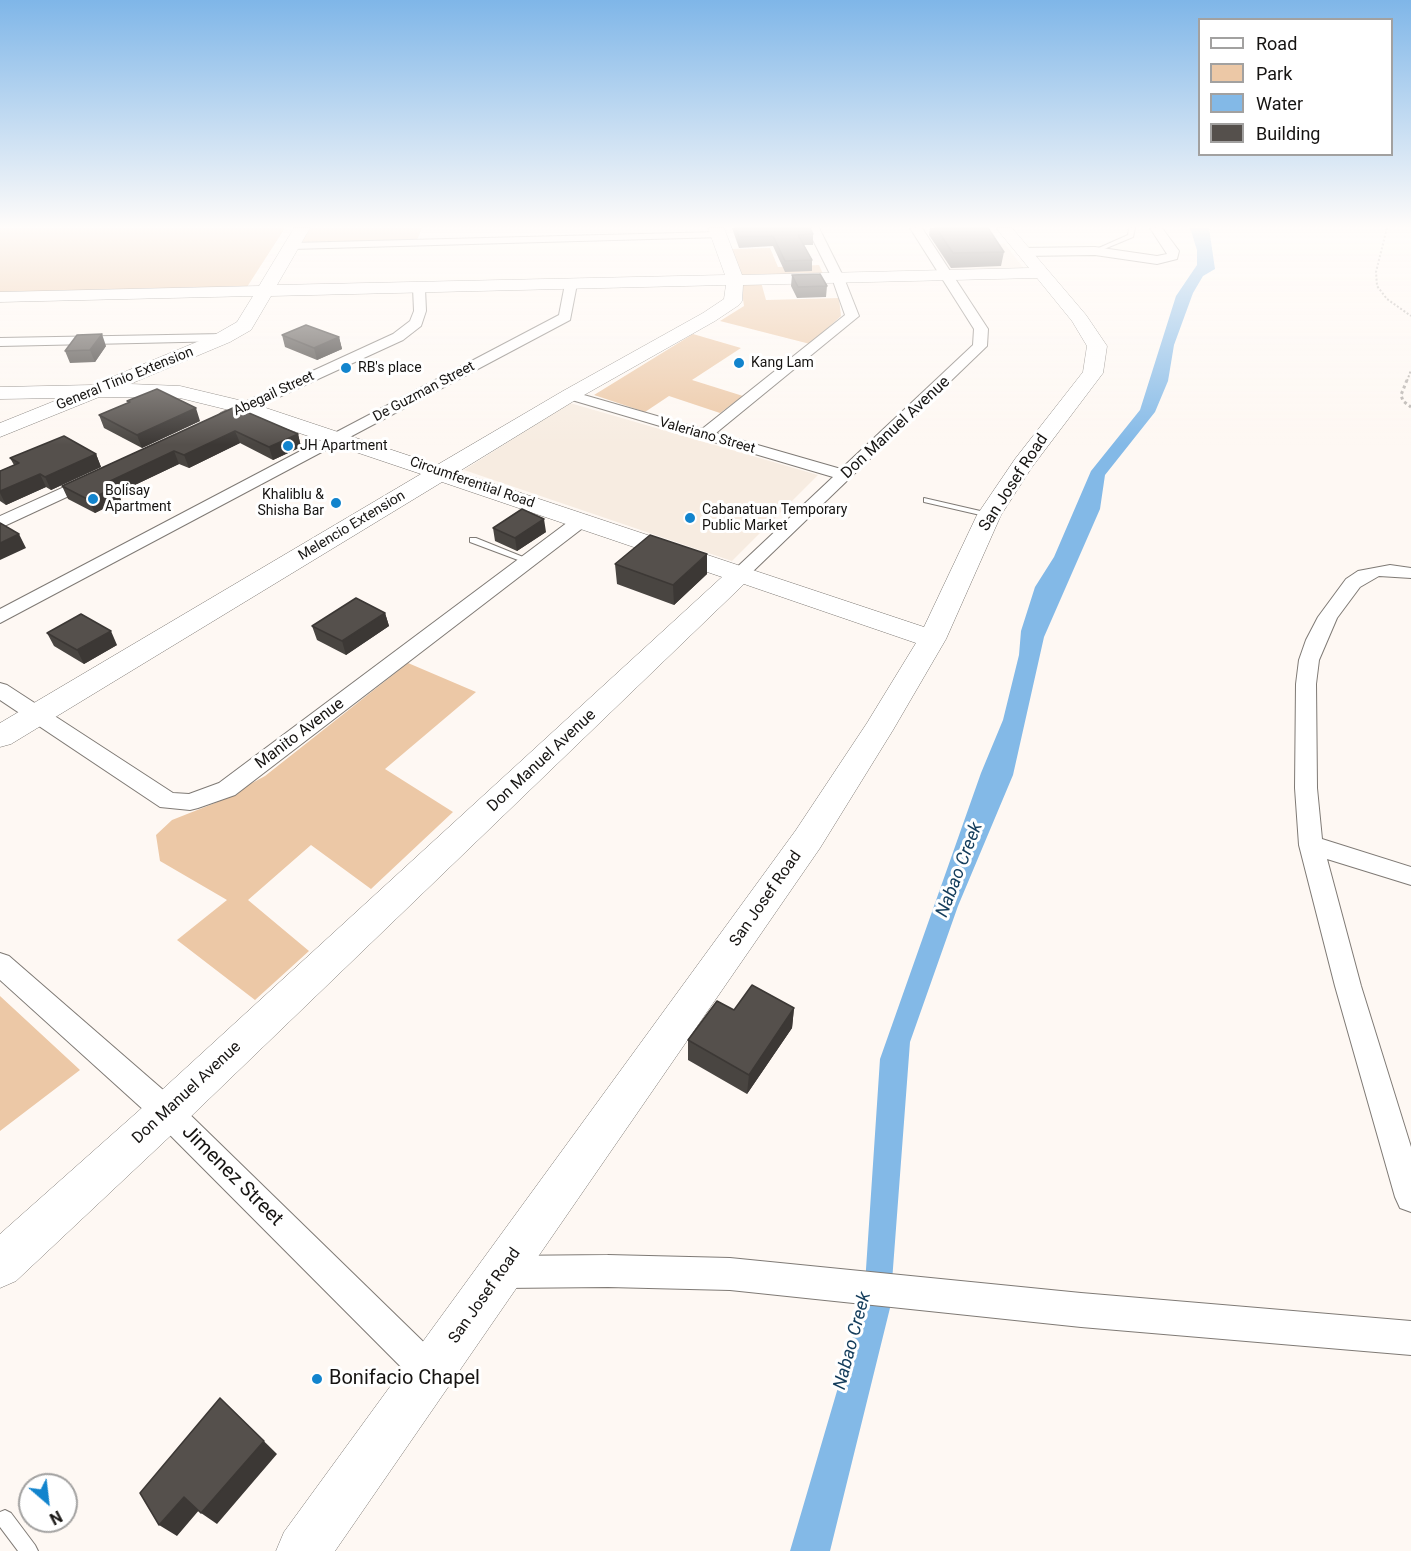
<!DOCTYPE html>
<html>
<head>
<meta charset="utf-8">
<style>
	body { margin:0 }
	#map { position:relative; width:1411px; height:1551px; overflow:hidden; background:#fef8f3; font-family:Roboto,sans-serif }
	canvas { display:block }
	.legend { position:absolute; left:1198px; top:18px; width:195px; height:138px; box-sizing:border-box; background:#fff; border:2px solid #a2a1a0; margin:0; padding:8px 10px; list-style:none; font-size:18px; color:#161412 }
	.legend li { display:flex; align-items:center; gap:12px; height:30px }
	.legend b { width:30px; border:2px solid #a2a1a0 }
	.north { position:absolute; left:18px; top:1473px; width:60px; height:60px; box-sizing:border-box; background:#fff; border:2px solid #a2a1a0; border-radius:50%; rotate:152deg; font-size:16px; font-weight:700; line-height:24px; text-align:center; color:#161412 }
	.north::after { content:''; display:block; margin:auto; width:21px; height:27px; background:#1284cd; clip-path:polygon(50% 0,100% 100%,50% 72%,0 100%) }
</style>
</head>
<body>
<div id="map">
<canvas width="1411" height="1551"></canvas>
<ul class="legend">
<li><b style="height:8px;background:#fff"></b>Road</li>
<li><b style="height:16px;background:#ecc8a6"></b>Park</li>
<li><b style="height:16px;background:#83b9e7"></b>Water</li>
<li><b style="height:16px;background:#55504c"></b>Building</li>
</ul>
<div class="north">N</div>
</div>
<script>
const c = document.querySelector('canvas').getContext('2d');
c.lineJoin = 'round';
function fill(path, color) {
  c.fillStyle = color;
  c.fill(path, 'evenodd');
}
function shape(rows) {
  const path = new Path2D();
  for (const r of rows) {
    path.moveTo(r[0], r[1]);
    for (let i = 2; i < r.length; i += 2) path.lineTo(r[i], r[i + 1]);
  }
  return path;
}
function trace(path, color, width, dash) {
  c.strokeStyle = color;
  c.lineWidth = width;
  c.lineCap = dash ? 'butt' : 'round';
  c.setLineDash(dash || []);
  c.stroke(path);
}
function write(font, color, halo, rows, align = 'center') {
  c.font = font + ' Roboto,sans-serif';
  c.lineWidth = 6;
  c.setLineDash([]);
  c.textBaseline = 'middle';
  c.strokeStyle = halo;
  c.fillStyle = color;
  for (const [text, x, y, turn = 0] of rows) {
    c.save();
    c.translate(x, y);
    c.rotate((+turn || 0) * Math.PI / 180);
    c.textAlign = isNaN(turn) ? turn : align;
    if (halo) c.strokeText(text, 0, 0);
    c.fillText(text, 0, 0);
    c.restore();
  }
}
const built = shape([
	[1005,244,1025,270,951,272,934,245],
	[570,403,818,475,732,561,464,470]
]);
const green = shape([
	[0,228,285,228,247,287,0,293],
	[308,228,422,228,417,240,300,242],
	[770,248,778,267,819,265,823,274,740,277,731,249],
	[761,282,766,300,839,298,841,316,810,344,720,321,744,306,741,284],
	[693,334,741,348,692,380,743,396,720,413,669,396,645,412,594,395],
	[408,663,476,692,385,769,453,812,371,889,311,845,248,900,309,951,255,1000,177,940,227,900,160,861,156,835,172,820,215,803,265,776],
	[0,996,80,1070,0,1131]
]);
const water = shape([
	[1190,228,1209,228,1215,269,1203,276,1193,293,1174,345,1168,381,1155,412,1105,475,1100,509,1044,637,1013,775,958,906,910,1042,890,1308,830,1551,790,1551,864,1299,880,1059,981,773,1003,720,1019,655,1021,631,1035,587,1054,557,1091,471,1140,410,1176,296,1197,265,1197,250]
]);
const pathFar1 = shape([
	[1387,228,1376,272,1377,286,1387,299,1411,316],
	[1407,381,1411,370]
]);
const path = shape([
	[1407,380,1401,395,1403,401,1411,407]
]);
const lane = shape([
	[1129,228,1135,228,1133,237,1097,252,1092,251,1128,235,1129,228],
	[924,498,989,513,993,515,989,517,924,502,924,498],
	[470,538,476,538,533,561,529,564,526,563,470,542,470,538],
	[5,1510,11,1513,35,1545,38,1551,18,1551,0,1527,0,1512,5,1510]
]);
const street = shape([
	[807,228,819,228,844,278,859,316,716,433,841,469,973,345,974,329,910,228,922,228,988,329,987,346,746,578,740,580,734,578,731,574,734,570,833,477,565,398,563,395,570,391,702,429,845,315,832,278,807,228],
	[1150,228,1162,228,1179,251,1177,259,1157,264,1095,255,1023,256,1017,252,1023,248,1095,247,1157,256,1167,254,1150,228],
	[718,232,722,233,722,237,292,249,286,246,292,243,718,232],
	[571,280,577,284,570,320,0,623,0,609,559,315,565,284,571,280],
	[419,284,425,288,426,311,421,326,403,340,231,419,221,419,218,416,221,413,393,334,410,321,414,311,413,288,419,284],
	[223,334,228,335,230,338,228,341,0,346,0,338,223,334],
	[93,474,101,479,99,482,0,528,0,516,93,474],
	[582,515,588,516,591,520,588,524,235,795,198,808,190,810,160,807,0,700,0,683,7,685,173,793,189,794,219,783,576,516,582,515],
	[1390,565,1411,568,1411,578,1379,576,1360,587,1337,618,1319,660,1316,684,1317,788,1322,839,1411,867,1411,885,1327,859,1361,986,1411,1147,1411,1212,1400,1208,1395,1197,1335,986,1299,845,1295,788,1296,684,1299,660,1306,640,1318,617,1346,579,1358,571,1390,565],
	[0,953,9,956,177,1102,442,1360,447,1372,442,1384,430,1389,418,1384,157,1122,0,980,0,953],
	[608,1255,730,1258,1081,1293,1411,1321,1411,1355,1081,1327,730,1290,608,1287,502,1288,490,1284,486,1272,490,1260,502,1256,608,1255]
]);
const secondary = shape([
	[294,228,310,228,277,285,725,275,708,228,724,228,742,275,1029,268,996,228,1012,228,1086,315,1107,346,1103,373,1032,467,1001,515,946,639,893,730,820,848,335,1551,276,1551,284,1532,796,830,867,723,916,643,744,584,182,1125,16,1281,0,1288,0,1234,152,1099,722,577,442,482,11,744,0,747,0,723,421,474,237,412,180,398,99,397,0,437,0,423,62,398,0,399,0,387,93,385,216,334,237,322,253,296,0,302,0,292,259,286,294,228],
	[1037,278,1072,321,1087,346,1083,372,1015,459,977,515,924,627,458,472,577,399,715,321,739,305,742,301,743,285,1037,278],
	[726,285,724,299,703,313,563,391,437,465,251,403,180,386,130,384,230,342,251,330,271,296,726,285]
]);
const wall = shape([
	[732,228,810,228,813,234,813,245,804,245,812,260,812,271,785,272,773,246,739,248],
	[930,228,988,228,1004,252,1001,266,951,268,929,235],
	[792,275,827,286,826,297,797,298,791,286],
	[282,335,339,337,342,349,317,360,285,347],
	[106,346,95,362,70,363,65,351],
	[127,401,200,421,142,448,104,428,99,415,128,403],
	[235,407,298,434,301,447,273,460,240,443,189,468,179,464,118,493,121,500,95,513,68,499,62,486],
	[96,454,101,467,51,490,46,487,6,505,0,501,0,471,14,465,10,458],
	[493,528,546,532,517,551,495,541],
	[615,564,707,574,674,605,617,584],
	[385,613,389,626,346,655,317,640,312,626],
	[47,633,117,645,84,664,54,646],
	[794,1008,792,1028,747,1094,688,1060,688,1040,734,1010]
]);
const shadedWall = shape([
	[102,334,106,346,95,362,90,350],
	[339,337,342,349,317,360,314,348],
	[196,408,200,421,142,448,137,435],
	[235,431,240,443,189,468,184,455],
	[298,434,301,447,273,460,269,447],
	[174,451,179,464,118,493,121,500,95,513,89,500,106,483],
	[96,454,101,467,51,490,45,477],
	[40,474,46,487,6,505,0,493,0,491],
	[544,519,546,532,517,551,515,538],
	[19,534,26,548,0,560,0,543],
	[707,554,707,574,674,605,673,585],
	[385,613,389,626,346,655,342,641],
	[111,631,117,645,84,664,77,650],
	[794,1008,792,1028,747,1094,749,1075],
	[220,1398,277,1454,217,1524,201,1513],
	[184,1497,200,1509,177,1536,159,1525]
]);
const building = shape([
	[736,228,810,228,813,234,798,235,812,260,785,261,773,236,739,237,736,228],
	[936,228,988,228,1004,252,953,253,936,228],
	[820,274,827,286,798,287,792,275,820,274],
	[306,325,339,337,314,348,282,335,306,325],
	[102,334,90,350,65,351,77,335,102,334],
	[157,389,196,408,137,435,99,415,130,402,127,401,157,389],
	[235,407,298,434,269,447,235,431,184,455,174,451,106,483,115,487,89,500,62,486,235,407],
	[64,436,96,454,45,477,40,474,0,491,0,471,19,463,10,458,64,436],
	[522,509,544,519,515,538,493,528,522,509],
	[0,523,19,534,0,543,0,523],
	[650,535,707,554,673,585,615,564,650,535],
	[356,598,385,613,342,641,312,626,356,598],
	[81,614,111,631,77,650,47,633,81,614],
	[752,985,794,1008,749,1075,688,1040,717,1001,734,1010,752,985],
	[220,1398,264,1441,201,1513,184,1497,159,1525,140,1493,220,1398]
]);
const markers = [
	[739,363,6,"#1284cd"],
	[346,368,6,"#1284cd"],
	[288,446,6,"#1284cd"],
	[93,499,6,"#1284cd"],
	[336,503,6,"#1284cd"],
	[690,518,6,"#1284cd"],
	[317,1379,6,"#1284cd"]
];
const farPoinames = [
	["Kang Lam",751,363],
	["RB's place",358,368],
	["JH Apartment",300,446],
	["Bolisay",105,491],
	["Apartment",105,507],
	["Khaliblu &",324,495,"right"],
	["Shisha Bar",324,511,"right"],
	["Cabanatuan Temporary",702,510],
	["Public Market",702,526]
];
const farStreetnames = [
	["General Tinio Extension",125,379,-22],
	["De Guzman Street",424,392,-28],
	["Abegail Street",274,394,-25],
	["Valeriano Street",707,436,16],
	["Circumferential Road",472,483,19],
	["Melencio Extension",352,526,-31]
];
const streetNames = [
	["Don Manuel Avenue",896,428,-43],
	["San Josef Road",1014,483,-57],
	["Manito Avenue",300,734,-37],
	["Don Manuel Avenue",542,761,-43],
	["San Josef Road",766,899,-55],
	["Don Manuel Avenue",187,1093,-43],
	["San Josef Road",485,1296,-55]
];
const waterNames = [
	["Nabao Creek",960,870,-69],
	["Nabao Creek",853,1341,-75]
];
const nearStreetnames = [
	["Jimenez Street",232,1176,45]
];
const nearPoinames = [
	["Bonifacio Chapel",329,1379]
];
fill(built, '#f7ece1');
fill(green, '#ecc8a6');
fill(water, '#83b9e7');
trace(lane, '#7f7a75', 2);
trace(street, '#7f7a75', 2);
trace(secondary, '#7f7a75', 1);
trace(pathFar1, '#b7b2ae', 2, [2, 2]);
trace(path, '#b7b2ae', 3, [3, 3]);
fill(lane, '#fff');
fill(street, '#fff');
fill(secondary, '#fff');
fill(wall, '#494541');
fill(shadedWall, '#3c3835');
fill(building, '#55504c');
trace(building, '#3c3835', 1.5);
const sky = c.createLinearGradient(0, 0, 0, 445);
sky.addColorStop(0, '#7fb6e8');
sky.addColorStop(0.51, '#fffcfa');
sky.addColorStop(1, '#fffcfa00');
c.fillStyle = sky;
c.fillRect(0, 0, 1411, 445);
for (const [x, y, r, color] of markers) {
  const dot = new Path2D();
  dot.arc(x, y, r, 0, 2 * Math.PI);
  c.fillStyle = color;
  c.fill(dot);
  trace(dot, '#fff', 2);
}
write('14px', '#161412', '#fff', farPoinames, 'left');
write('14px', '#161412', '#fff', farStreetnames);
write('16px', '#161412', '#fff', streetNames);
write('italic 18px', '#133c5b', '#fff', waterNames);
write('20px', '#161412', '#fff', nearStreetnames);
write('20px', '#161412', '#fff', nearPoinames, 'left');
</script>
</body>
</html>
